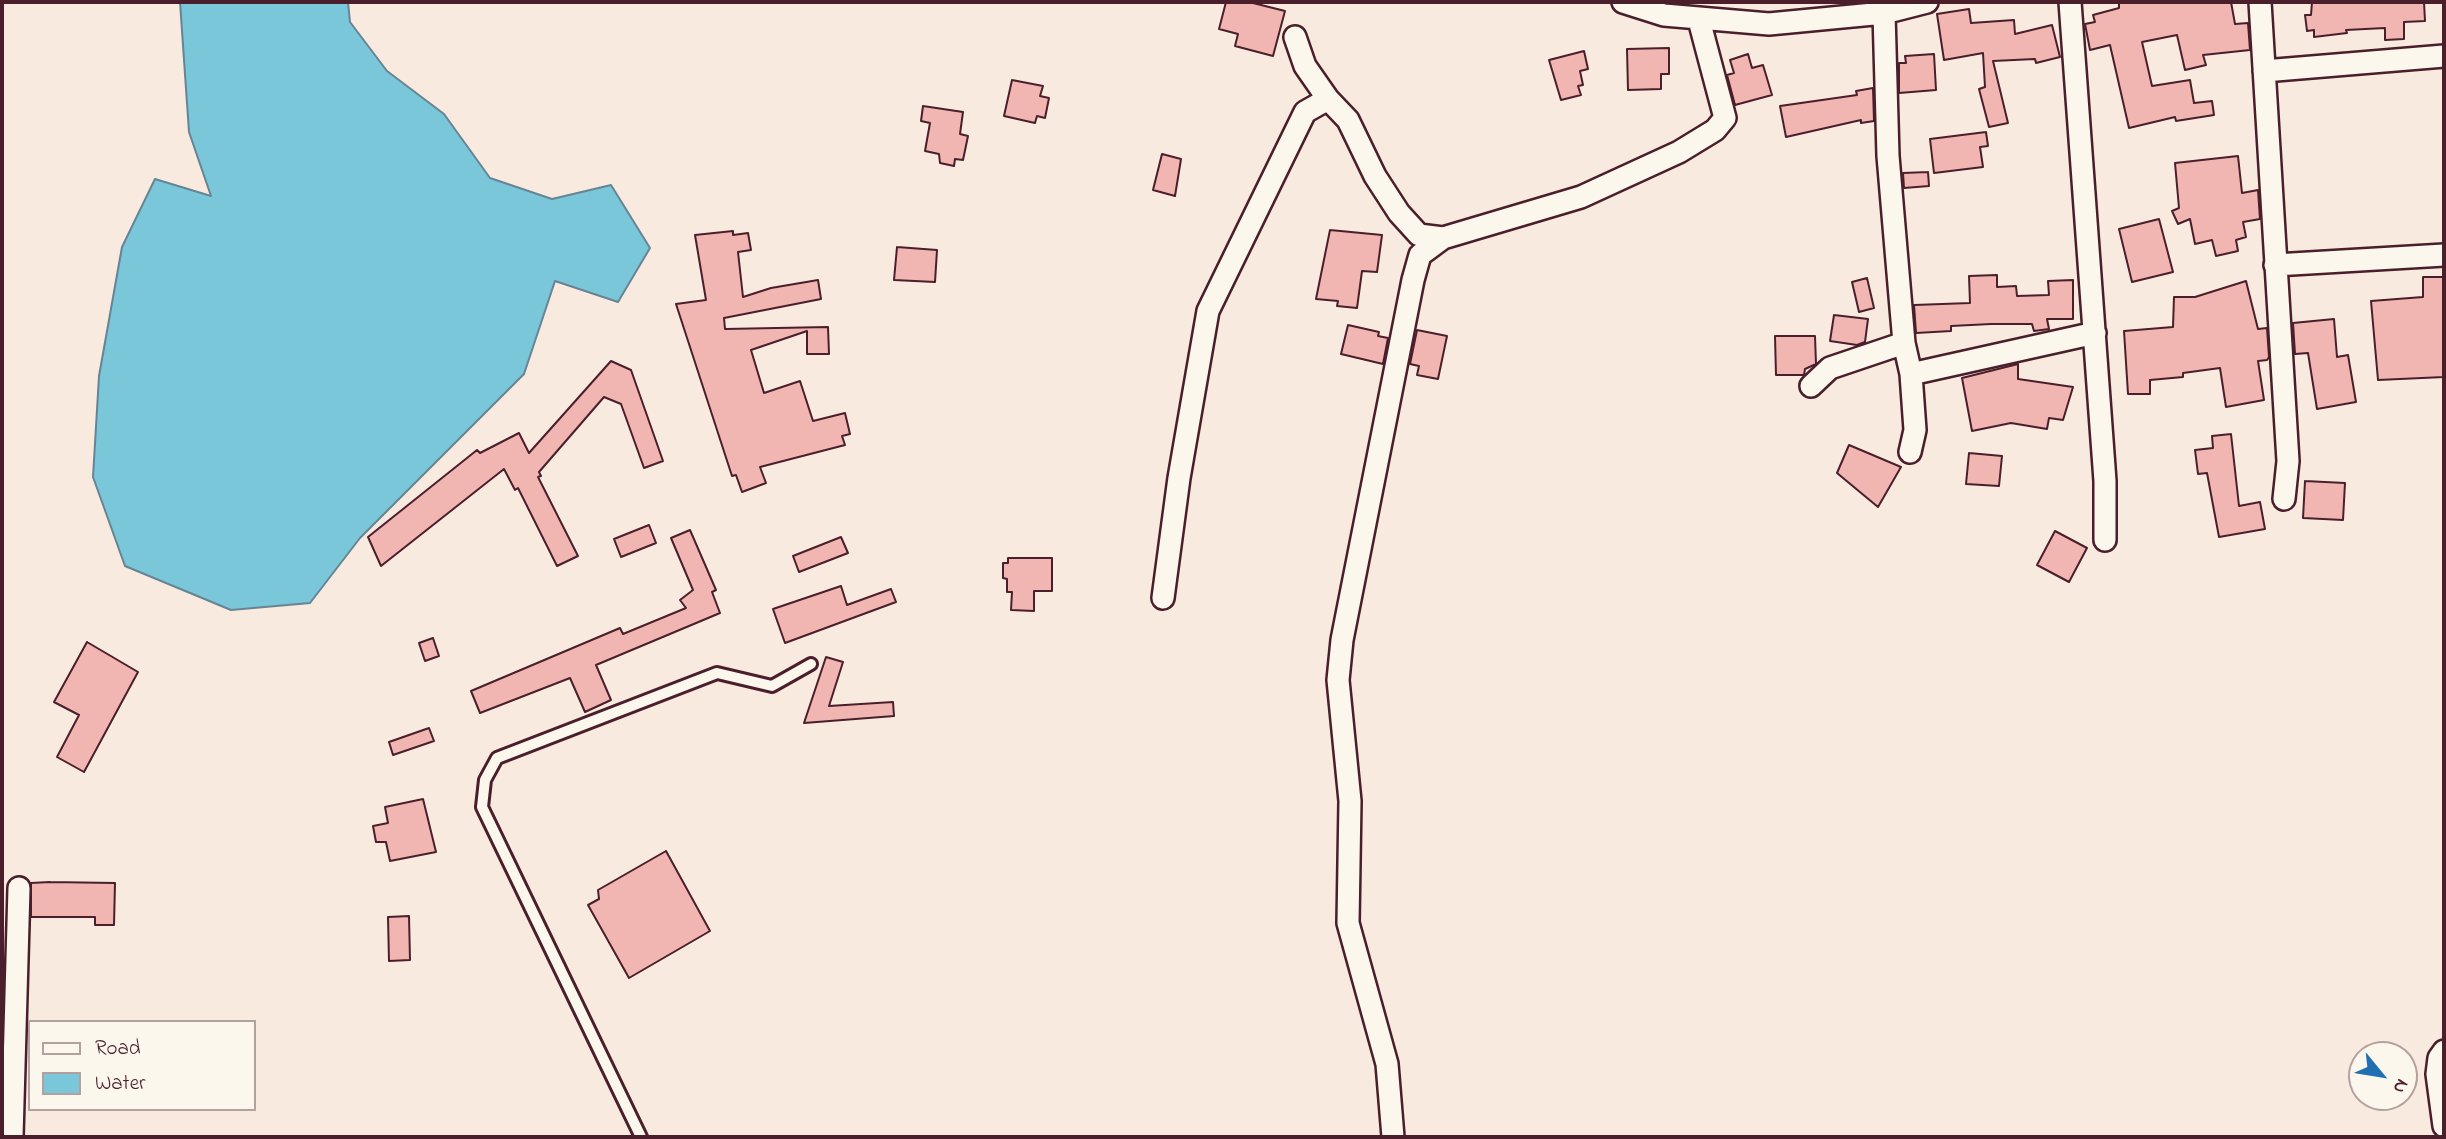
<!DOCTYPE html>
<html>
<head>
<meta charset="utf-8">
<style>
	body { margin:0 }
	#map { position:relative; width:2446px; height:1139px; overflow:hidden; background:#f9eae0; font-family:"Indie Flower",sans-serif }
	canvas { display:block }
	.frame { position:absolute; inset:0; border:4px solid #4a1f2b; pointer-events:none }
	.legend { position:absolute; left:28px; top:1020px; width:228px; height:91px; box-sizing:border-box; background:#fbf7ec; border:2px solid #b4a19f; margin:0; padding:9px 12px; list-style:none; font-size:21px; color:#4a1f2b }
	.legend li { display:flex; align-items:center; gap:14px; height:35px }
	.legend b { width:35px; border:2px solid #b4a19f }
	.north { position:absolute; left:2348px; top:1041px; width:70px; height:70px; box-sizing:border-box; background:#fbf7ec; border:2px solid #b4a19f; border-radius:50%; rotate:120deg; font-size:19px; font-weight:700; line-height:28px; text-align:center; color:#4a1f2b }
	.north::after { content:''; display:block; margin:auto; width:24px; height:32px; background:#1f6fb2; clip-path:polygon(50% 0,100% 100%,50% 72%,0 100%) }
</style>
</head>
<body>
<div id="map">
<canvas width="2446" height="1139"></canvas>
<div class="frame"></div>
<ul class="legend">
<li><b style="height:9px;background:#fbf7ec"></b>Road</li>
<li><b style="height:19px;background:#7bc7da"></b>Water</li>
</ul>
<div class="north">N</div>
</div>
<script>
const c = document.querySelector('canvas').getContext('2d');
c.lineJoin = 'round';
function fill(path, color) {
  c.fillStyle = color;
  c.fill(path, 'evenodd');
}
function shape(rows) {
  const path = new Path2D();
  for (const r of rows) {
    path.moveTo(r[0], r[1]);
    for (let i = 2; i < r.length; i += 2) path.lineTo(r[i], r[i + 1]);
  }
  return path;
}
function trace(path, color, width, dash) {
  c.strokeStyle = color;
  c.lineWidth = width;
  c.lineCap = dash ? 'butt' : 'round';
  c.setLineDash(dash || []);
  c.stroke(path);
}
const water = shape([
	[180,2,348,2,350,22,387,71,444,114,490,178,552,199,611,185,650,248,618,302,555,281,524,374,360,538,310,603,231,610,125,566,93,477,99,376,122,247,155,179,211,196,189,132,180,2]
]);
const building = shape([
	[1226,2,1249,2,1285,11,1273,56,1235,46,1238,34,1219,29,1226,2],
	[2231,2,2235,24,2248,23,2250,50,2203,55,2206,65,2185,70,2177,35,2142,42,2152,86,2190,80,2194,103,2212,101,2214,115,2176,121,2175,117,2129,128,2110,45,2090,50,2085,24,2095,22,2093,15,2119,8,2119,3,2231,2],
	[2312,2,2424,2,2425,21,2404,22,2404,39,2385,40,2385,28,2346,30,2347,33,2314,37,2314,30,2307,31,2305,15,2311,15,2312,2],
	[1969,9,1971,23,2014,20,2015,34,2052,25,2060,57,2036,63,2035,59,1993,61,2008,123,1989,127,1979,89,1985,87,1983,53,1944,60,1937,14,1969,9],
	[1669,48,1669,74,1661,74,1661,89,1628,90,1627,49,1669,48],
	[1584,51,1588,69,1580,71,1583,85,1578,86,1581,95,1561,100,1549,60,1584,51],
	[1748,54,1752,68,1763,65,1772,95,1735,105,1727,75,1734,73,1730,60,1748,54],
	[1934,54,1936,90,1899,93,1899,63,1906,63,1905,56,1934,54],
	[1012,80,1043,86,1040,96,1049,98,1045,118,1037,116,1035,123,1004,116,1012,80],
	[1873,88,1874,121,1861,123,1861,120,1786,137,1780,106,1857,95,1856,91,1873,88],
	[923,106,963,112,960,134,968,136,963,160,955,159,954,166,940,163,939,154,925,151,930,123,921,121,923,106],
	[1986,132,1988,146,1980,147,1983,167,1934,173,1930,139,1986,132],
	[1162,154,1181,159,1175,196,1153,190,1162,154],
	[2238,156,2242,193,2258,190,2260,219,2243,222,2246,237,2236,240,2238,251,2216,256,2212,240,2195,244,2190,219,2178,224,2172,211,2179,208,2175,163,2238,156],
	[1928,172,1929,186,1904,188,1903,173,1928,172],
	[2159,219,2173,272,2132,282,2119,229,2159,219],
	[1330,230,1382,235,1377,272,1362,271,1357,308,1337,306,1338,301,1316,299,1330,230],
	[733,231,733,235,748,233,751,250,738,252,743,297,771,288,818,280,821,299,724,318,725,329,828,327,829,354,807,354,807,331,751,350,764,393,800,381,813,421,845,413,850,434,842,436,845,445,760,467,766,483,742,492,736,475,732,476,676,304,706,300,695,235,733,231],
	[897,247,937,250,935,282,894,280,897,247],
	[1997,275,1997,287,2016,286,2017,296,2049,295,2048,281,2073,280,2073,319,2047,319,2049,329,2034,331,2032,324,1991,324,1951,326,1951,331,1916,333,1914,305,1970,303,1969,276,1997,275],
	[2423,277,2444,277,2444,377,2378,380,2371,301,2423,297,2423,277],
	[1867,278,1874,308,1859,312,1852,282,1867,278],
	[2246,281,2258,329,2267,328,2269,357,2267,360,2258,361,2264,400,2226,407,2220,368,2183,373,2183,377,2150,380,2150,394,2128,394,2124,331,2173,327,2174,297,2195,297,2246,281],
	[1834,315,1868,319,1865,342,1857,345,1830,341,1834,315],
	[2334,319,2337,357,2348,355,2356,402,2317,409,2308,353,2295,354,2293,323,2334,319],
	[1348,325,1379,332,1378,336,1388,338,1383,364,1341,354,1348,325],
	[1417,330,1447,336,1438,379,1417,375,1419,366,1410,364,1417,330],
	[1775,336,1815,336,1816,364,1805,369,1804,375,1776,375,1775,336],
	[611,361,631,370,663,461,644,468,621,404,604,397,539,472,541,476,538,477,578,556,557,566,518,488,515,490,504,469,381,566,368,537,477,450,480,453,519,433,529,453,611,361],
	[2018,364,2018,379,2073,387,2063,420,2049,418,2047,429,2011,423,1972,431,1962,378,2018,364],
	[2231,434,2239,506,2260,502,2265,529,2219,537,2207,473,2198,474,2195,450,2213,448,2212,436,2231,434],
	[1849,445,1901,467,1878,507,1837,473,1849,445],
	[1969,453,2002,456,1999,486,1966,484,1969,453],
	[2305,481,2345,483,2343,520,2303,518,2305,481],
	[649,525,656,543,621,557,614,539,649,525],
	[690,530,716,590,712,592,720,613,596,665,611,700,585,712,570,678,480,713,471,691,620,628,623,634,686,608,680,600,693,590,671,538,690,530],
	[2055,531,2087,548,2069,582,2037,565,2055,531],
	[841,537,848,553,799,572,793,556,841,537],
	[1008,558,1052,558,1052,591,1034,591,1034,611,1011,610,1012,592,1007,592,1007,579,1003,578,1003,563,1008,563,1008,558],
	[841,586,847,605,891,589,896,602,785,643,773,609,841,586],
	[433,638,439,656,425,661,419,643,433,638],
	[87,642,138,672,84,772,57,757,79,715,54,702,87,642],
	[826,657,843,662,829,706,893,702,894,716,804,723,826,657],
	[429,728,434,741,393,755,389,742,429,728],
	[423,799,436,852,390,861,386,842,376,842,373,826,388,823,385,807,423,799],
	[666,851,710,931,629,978,588,905,599,899,598,890,666,851],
	[50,882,115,883,114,925,95,925,95,917,31,917,31,883,50,882],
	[409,916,410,960,389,961,388,917,409,916]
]);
const lane = shape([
	[641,1137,482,807,485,780,497,758,717,673,772,686,811,664]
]);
const street = shape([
	[1623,2,1664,15,1769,24,1884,13,1927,2],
	[2070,2,2105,481,2105,540],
	[2260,2,2288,461,2284,499],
	[1884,13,1888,156,1904,343,1911,374,1915,430,1910,452],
	[1295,37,1305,66,1328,99,1348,120,1375,176,1399,213,1419,235,1443,238,1581,197,1679,152,1715,130,1725,118,1699,20],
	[2264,71,2444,56],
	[2275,265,2444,255],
	[1911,374,2095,333],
	[1811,386,1830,368,1904,343],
	[1163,598,1179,478,1208,311,1305,112,1328,99],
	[2444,1051,2439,1058,2437,1074,2444,1126],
	[12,1137,19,888],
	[1393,1137,1387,1064,1348,923,1350,801,1338,680,1342,640,1413,280,1420,255,1443,238]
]);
fill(water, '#7bc7da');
trace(water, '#678494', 2);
fill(building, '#f2b6b2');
trace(building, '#4a1f2b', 2);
trace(lane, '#4a1f2b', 16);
trace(street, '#4a1f2b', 26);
trace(lane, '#fbf7ec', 10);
trace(street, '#fbf7ec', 21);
</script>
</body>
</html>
